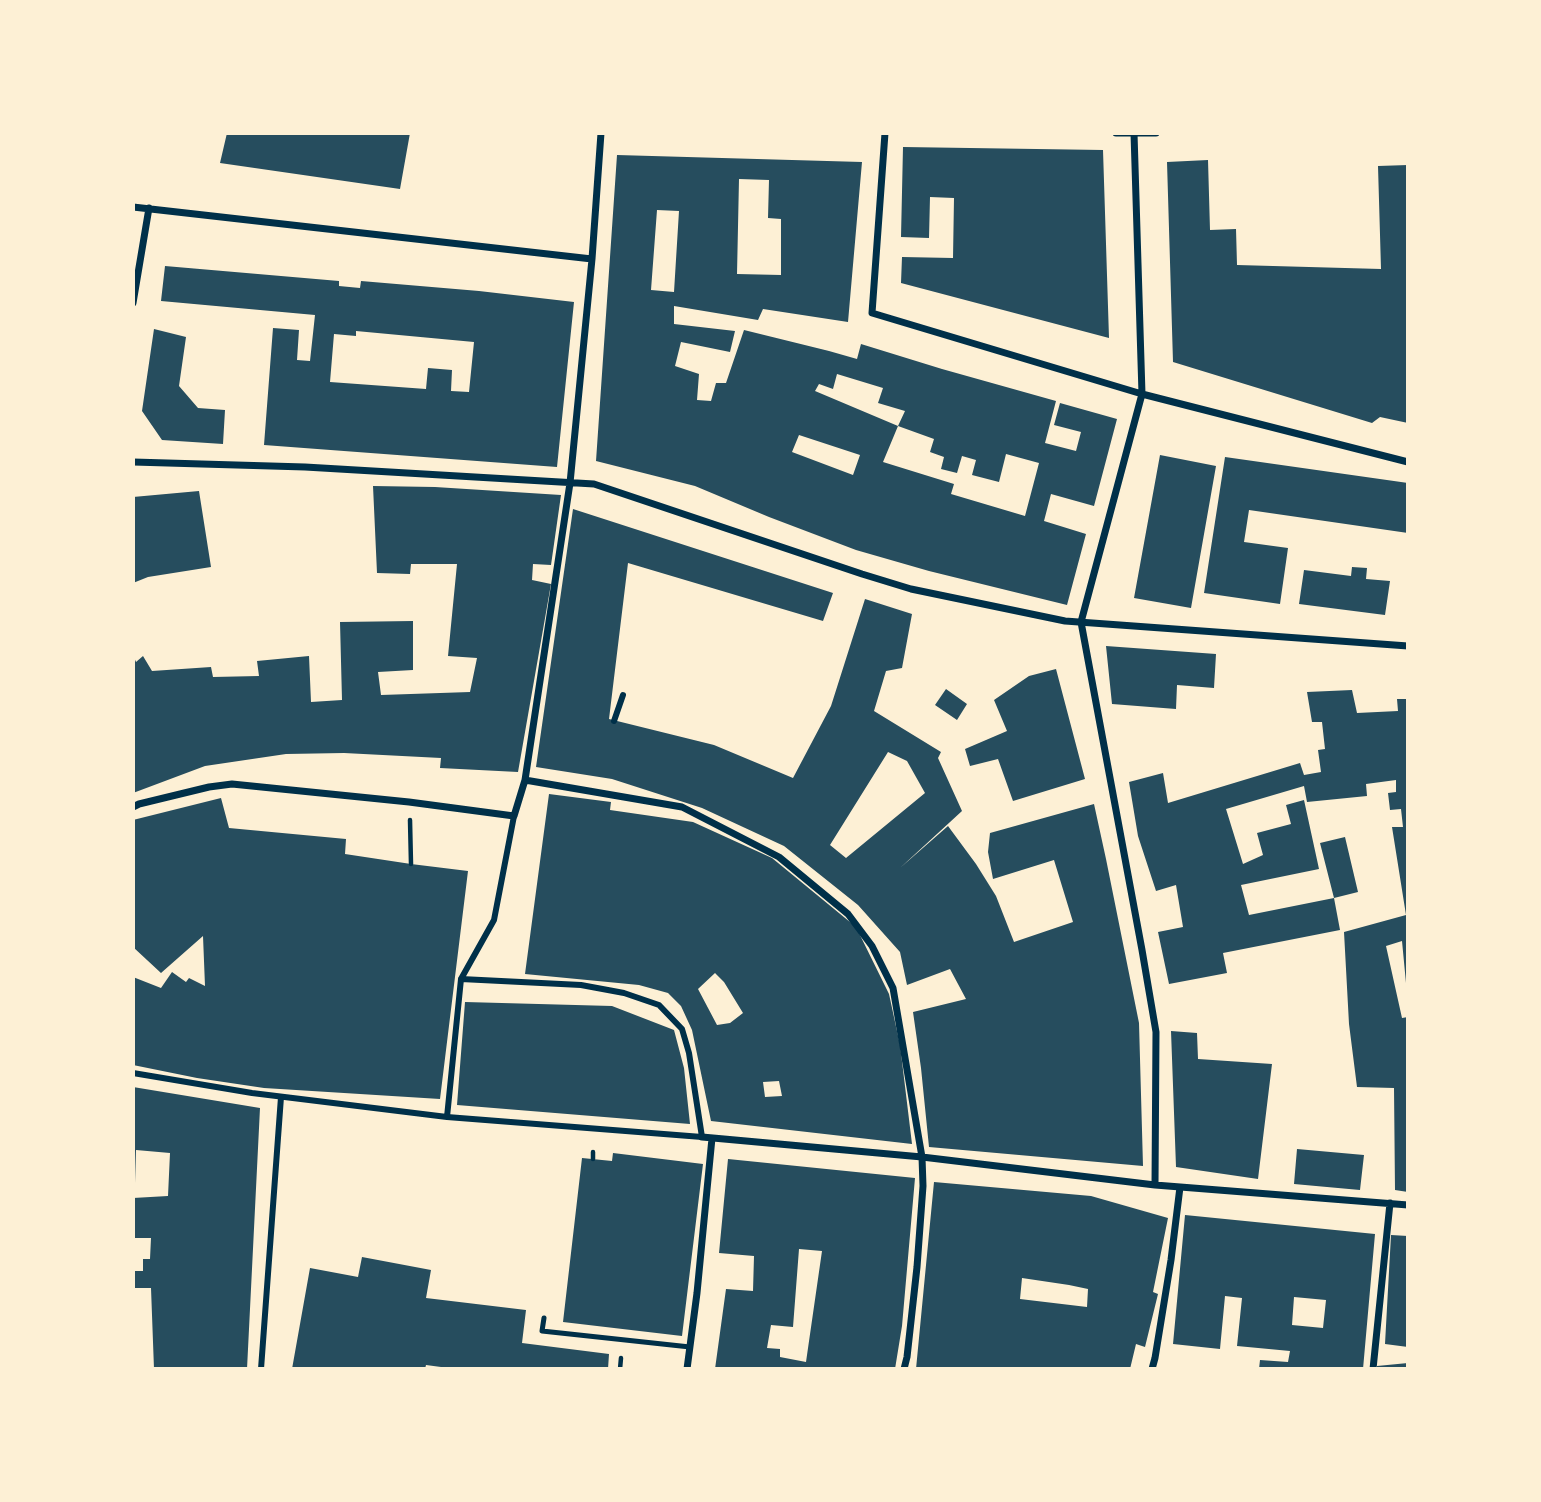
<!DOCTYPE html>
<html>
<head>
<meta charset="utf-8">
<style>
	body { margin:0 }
	#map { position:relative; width:1541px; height:1502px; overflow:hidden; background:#fdf0d5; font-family:"PT Serif",serif }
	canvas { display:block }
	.frame { position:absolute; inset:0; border:135px solid #fdf0d5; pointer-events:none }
</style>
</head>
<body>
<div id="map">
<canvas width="1541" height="1502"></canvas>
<div class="frame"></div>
</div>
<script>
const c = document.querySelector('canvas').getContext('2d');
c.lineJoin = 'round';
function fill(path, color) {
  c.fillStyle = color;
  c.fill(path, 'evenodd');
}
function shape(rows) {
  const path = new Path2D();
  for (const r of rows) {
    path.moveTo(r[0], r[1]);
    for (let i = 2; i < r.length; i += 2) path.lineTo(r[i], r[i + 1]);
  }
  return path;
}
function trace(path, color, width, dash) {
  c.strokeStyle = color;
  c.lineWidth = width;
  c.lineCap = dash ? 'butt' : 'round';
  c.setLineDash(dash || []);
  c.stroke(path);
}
const building = shape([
	[227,133,410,133,400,189,220,163],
	[903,147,1103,150,1109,338,901,283,902,257,953,258,954,198,930,197,929,238,901,237],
	[617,155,862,162,848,322,763,309,758,320,674,306,674,324,735,331,730,352,681,342,675,366,699,374,697,400,711,401,716,383,726,383,744,330,829,351,857,359,861,344,942,369,1056,401,1045,443,1076,451,1081,432,1054,425,1060,403,1117,419,1094,506,1051,494,1044,521,1086,534,1067,605,929,571,856,550,769,517,695,486,596,461],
	[739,179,769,180,768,218,781,219,781,275,737,274],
	[657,210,679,211,674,292,651,290],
	[837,374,883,388,878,403,905,411,898,426,934,439,930,452,944,457,941,469,957,473,962,456,976,460,972,475,999,482,1006,454,1039,463,1025,516,951,494,954,484,883,462,898,426,815,391,819,384,833,389],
	[799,435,860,455,853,475,792,452],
	[1208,160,1210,230,1236,229,1237,265,1381,269,1378,166,1408,165,1408,423,1380,417,1372,423,1173,362,1167,162],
	[165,266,339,281,339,286,360,288,361,281,479,291,574,302,557,467,264,445,273,328,299,330,297,360,310,361,315,315,161,301],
	[356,331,474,342,469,392,451,391,452,370,428,368,426,389,330,382,334,334,356,336],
	[154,329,186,337,179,386,198,408,225,410,223,444,162,440,142,411],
	[1160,455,1216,466,1191,608,1134,598],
	[1225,457,1408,483,1408,533,1249,510,1244,542,1288,548,1280,604,1204,593],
	[373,486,435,487,561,495,551,565,533,564,532,580,551,584,518,772,440,768,441,758,344,753,286,754,205,766,133,793,133,719,134,718,133,715,133,655,136,662,143,656,152,671,211,667,213,677,259,676,257,661,309,656,311,702,342,700,340,622,413,621,413,670,378,672,381,695,470,692,477,658,448,656,457,564,411,564,410,574,377,573],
	[199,491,211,567,148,577,133,583,133,497],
	[573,509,833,593,823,621,628,563,609,719,714,745,793,778,831,706,865,599,912,614,902,668,886,671,874,711,941,752,938,758,962,811,900,868,948,826,976,864,996,896,1014,942,1073,922,1054,860,993,879,988,852,990,833,1094,804,1106,859,1139,1023,1143,1166,929,1147,921,1068,913,1012,966,999,950,969,907,985,900,952,858,905,784,846,702,808,612,779,536,767],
	[888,752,907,761,925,793,846,858,830,845],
	[1352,567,1367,568,1366,579,1390,581,1385,615,1299,604,1304,570,1351,576],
	[1106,646,1216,654,1214,688,1177,685,1176,709,1112,704],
	[1056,669,1085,779,1013,801,998,759,970,766,965,749,1007,731,994,700,1029,676],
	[946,689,967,704,957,720,935,705],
	[1352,690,1357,713,1398,711,1397,699,1408,699,1408,983,1406,983,1402,941,1386,946,1402,1018,1408,1017,1408,1192,1395,1190,1394,1088,1357,1087,1349,1024,1344,932,1406,915,1392,827,1403,827,1401,809,1390,810,1388,793,1396,792,1396,780,1366,784,1367,796,1307,802,1304,786,1226,809,1243,864,1263,855,1257,833,1291,824,1286,805,1304,800,1319,869,1241,885,1249,915,1334,898,1340,930,1223,953,1227,973,1169,984,1158,932,1183,927,1176,885,1156,891,1138,836,1129,782,1163,773,1168,803,1300,763,1304,775,1321,772,1318,750,1325,749,1322,722,1312,722,1307,692],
	[549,794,611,802,610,810,693,822,772,858,856,927,889,994,900,1045,912,1144,711,1121,692,1030,681,1006,668,993,639,985,525,974],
	[715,973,724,982,743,1013,730,1023,717,1025,698,989],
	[779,1081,782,1096,765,1097,763,1082],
	[221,798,229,828,346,839,345,854,411,864,468,871,440,1099,264,1088,197,1078,133,1065,133,977,161,988,172,972,186,982,189,978,205,986,203,936,161,973,133,947,133,820],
	[1345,837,1358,892,1334,898,1320,843],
	[465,1002,612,1006,674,1030,684,1068,690,1124,457,1105],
	[1171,1031,1197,1033,1198,1059,1272,1064,1258,1179,1176,1167],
	[133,1087,260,1108,247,1369,154,1369,151,1288,133,1288,133,1271,143,1271,143,1259,150,1259,151,1238,133,1238,133,1198,168,1196,170,1153,136,1150,135,1183,133,1183],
	[1297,1149,1364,1155,1360,1190,1294,1184],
	[613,1153,703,1164,682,1336,563,1322,582,1158,612,1161],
	[728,1159,915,1178,902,1326,895,1369,715,1369,726,1289,753,1291,754,1256,719,1253],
	[799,1249,822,1251,806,1362,780,1357,780,1349,767,1348,771,1325,793,1327],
	[934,1182,1091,1196,1168,1218,1153,1292,1158,1294,1145,1347,1136,1344,1130,1369,916,1369],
	[1022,1278,1069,1285,1088,1289,1087,1307,1020,1299],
	[1185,1215,1375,1234,1363,1369,1259,1369,1260,1360,1288,1362,1290,1351,1237,1346,1242,1298,1225,1296,1220,1349,1173,1344],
	[1294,1297,1326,1300,1323,1328,1292,1325],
	[1391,1235,1408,1236,1408,1347,1385,1344],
	[362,1257,431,1270,426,1298,526,1310,522,1343,609,1354,608,1369,456,1369,426,1365,425,1369,292,1369,310,1268,358,1277],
	[1408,1363,1408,1369,1377,1369,1377,1366]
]);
const path = shape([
	[410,820,411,864],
	[593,1159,593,1152],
	[620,1369,621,1358]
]);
const service = shape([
	[544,1318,542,1331,690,1347]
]);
const pedestrian = shape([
	[614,721,623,695],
	[133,1073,252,1093,447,1117,702,1137,689,1053,682,1029,659,1005,624,993,581,985,461,979],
	[447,1117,461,979,494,920,514,816],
	[261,1369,281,1097]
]);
const minor = shape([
	[885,133,872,313,1142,394,1408,462],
	[1116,133,1156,133],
	[1134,133,1142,394,1081,622,1142,950,1156,1032,1155,1185],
	[133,207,592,259],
	[133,303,149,208],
	[133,462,305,467,594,484,862,574,911,589,1065,621,1408,646],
	[525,780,682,807,779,857,848,914,872,946,893,988,922,1157,923,1186,917,1267,907,1357,904,1369],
	[133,807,139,804,209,787,232,784,409,802,514,816,525,780,570,483,592,259,601,133],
	[702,1137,922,1157,1155,1185,1408,1205],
	[687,1369,697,1293,712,1138],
	[1152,1369,1155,1358,1171,1260,1180,1187],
	[1373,1369,1390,1203]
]);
fill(building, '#264d5e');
trace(path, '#003049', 4.5);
trace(service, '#003049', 5);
trace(pedestrian, '#003049', 6);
trace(minor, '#003049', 7);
</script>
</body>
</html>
